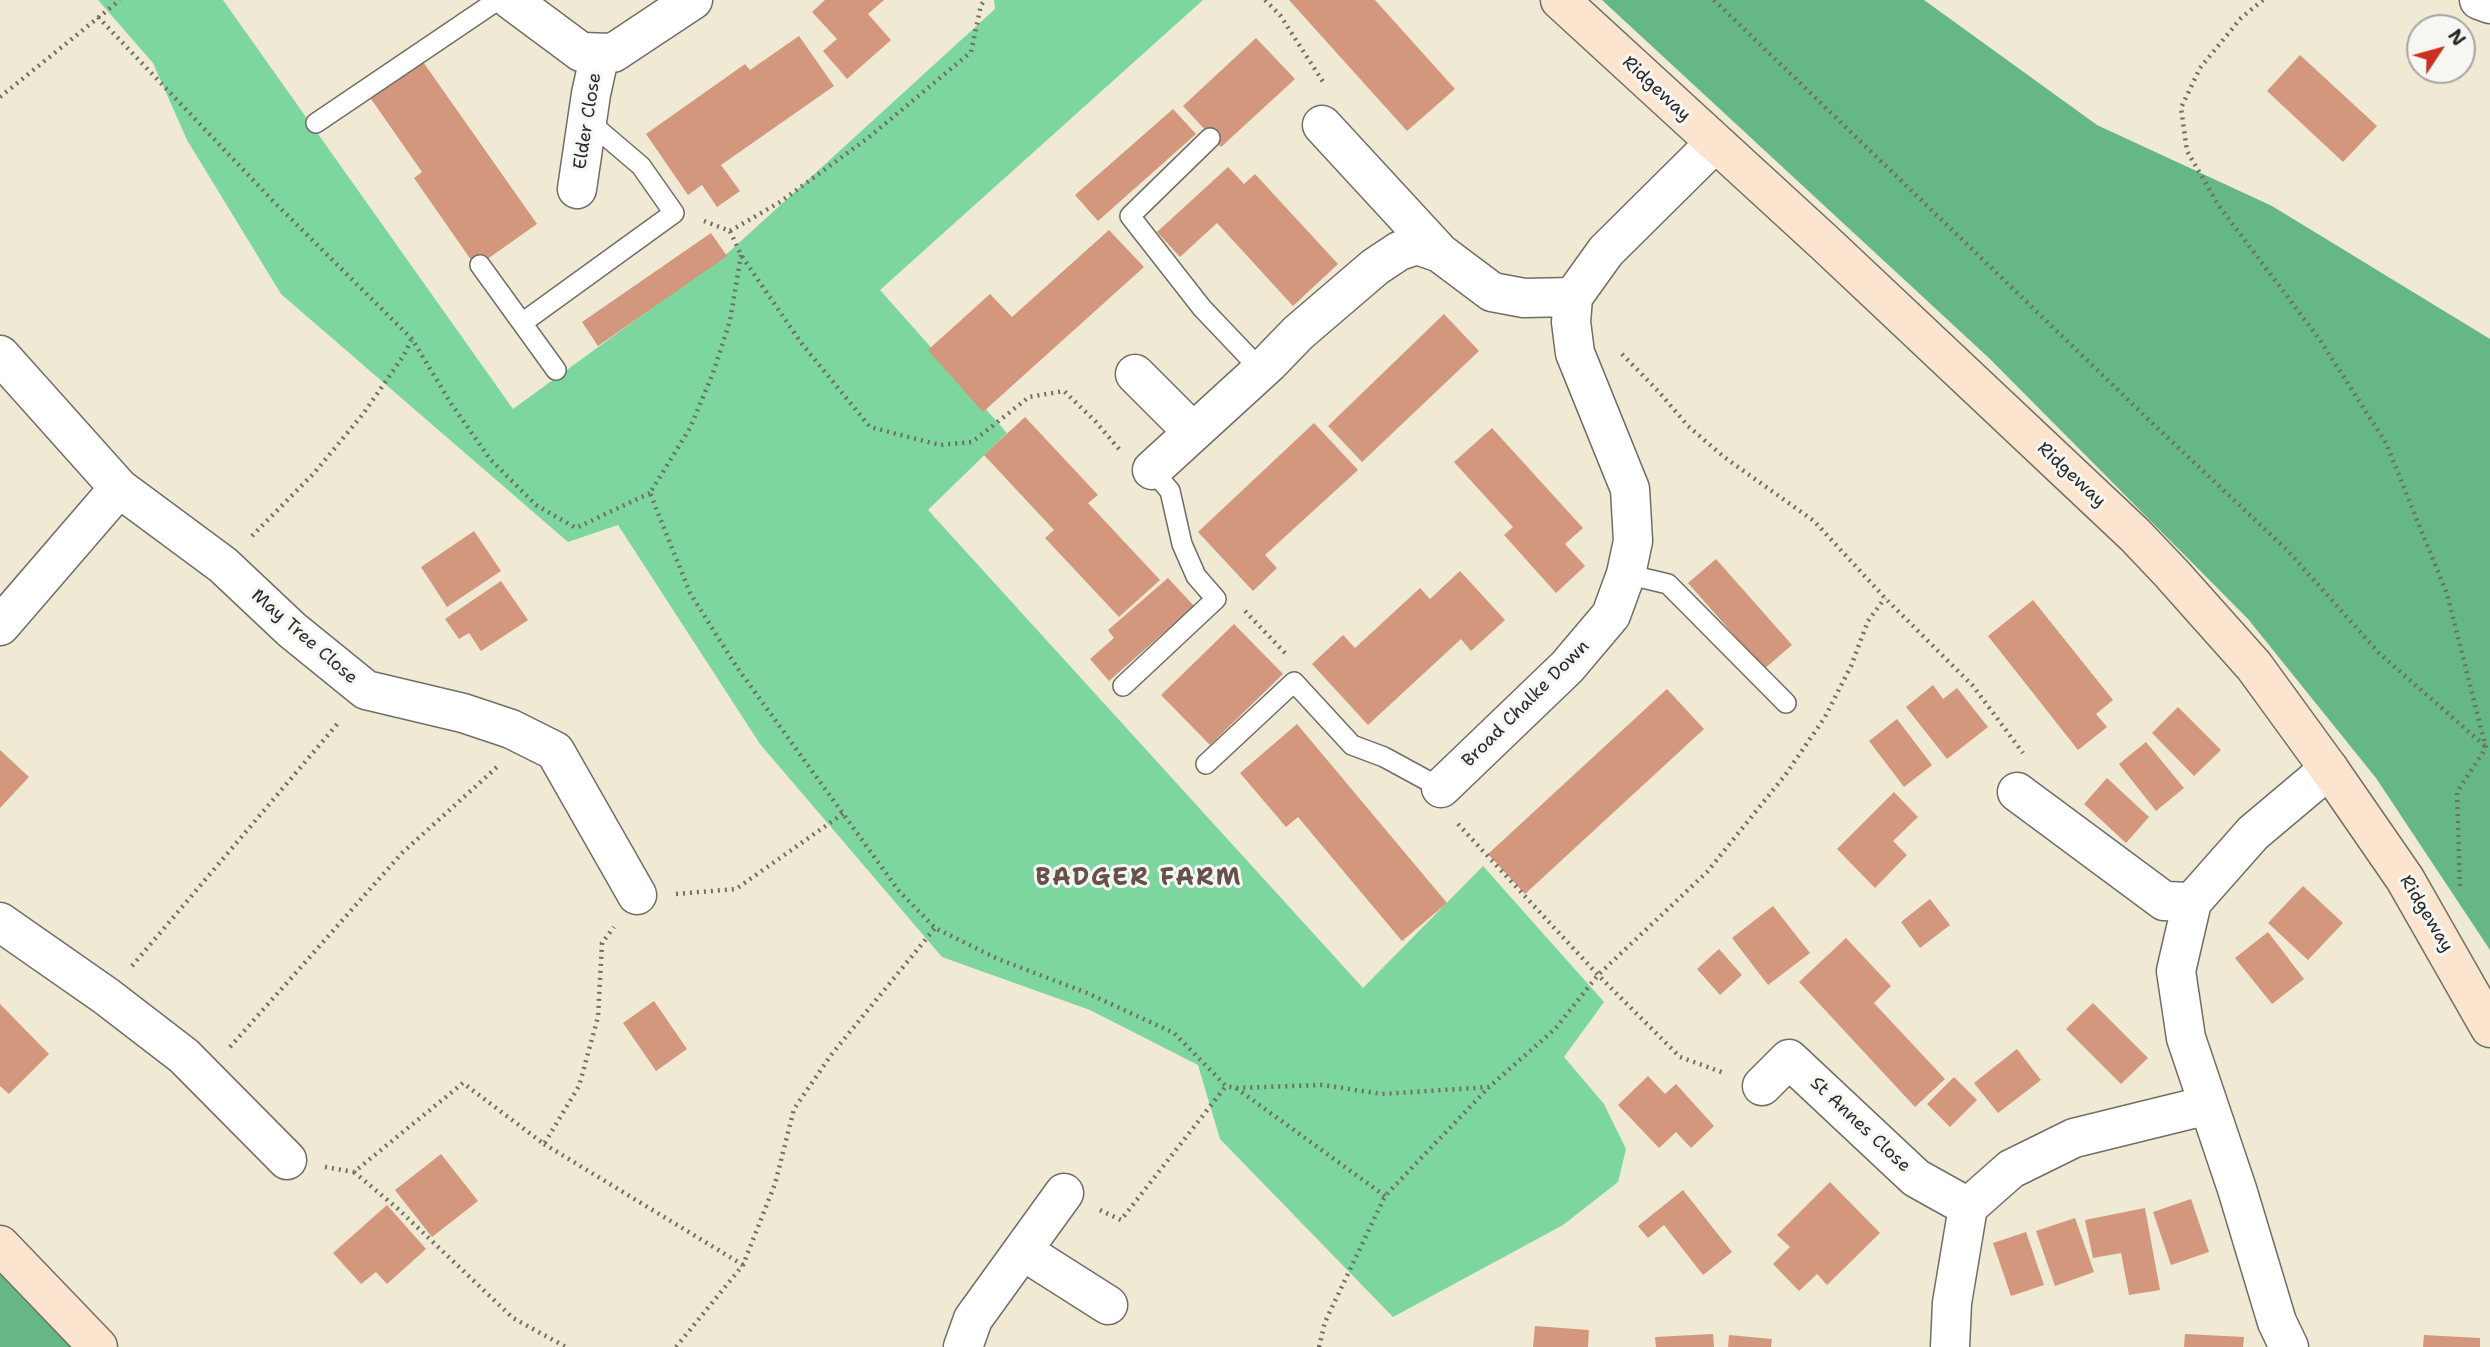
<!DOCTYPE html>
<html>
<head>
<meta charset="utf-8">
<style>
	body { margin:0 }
	#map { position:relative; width:2490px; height:1347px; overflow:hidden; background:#f0e9d3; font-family:"Shantell Sans",sans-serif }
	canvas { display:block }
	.north { position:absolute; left:2406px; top:14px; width:70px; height:70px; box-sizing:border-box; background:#f6f6f2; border:2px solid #a5a5a2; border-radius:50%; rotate:54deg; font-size:19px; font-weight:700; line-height:28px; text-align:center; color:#2b2b2b }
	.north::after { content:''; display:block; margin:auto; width:24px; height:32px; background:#c8321e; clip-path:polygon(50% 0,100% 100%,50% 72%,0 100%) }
</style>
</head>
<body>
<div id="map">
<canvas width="2490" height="1347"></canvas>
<div class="north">N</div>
</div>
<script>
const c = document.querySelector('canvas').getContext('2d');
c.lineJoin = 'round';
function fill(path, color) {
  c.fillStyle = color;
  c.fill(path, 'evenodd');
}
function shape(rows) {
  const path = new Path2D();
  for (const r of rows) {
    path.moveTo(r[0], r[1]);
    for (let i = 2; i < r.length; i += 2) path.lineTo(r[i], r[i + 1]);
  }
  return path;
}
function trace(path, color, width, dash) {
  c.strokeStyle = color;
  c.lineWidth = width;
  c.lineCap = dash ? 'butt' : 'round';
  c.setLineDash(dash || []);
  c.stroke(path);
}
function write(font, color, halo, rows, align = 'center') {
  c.font = font + ' "Shantell Sans",sans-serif';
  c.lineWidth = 6;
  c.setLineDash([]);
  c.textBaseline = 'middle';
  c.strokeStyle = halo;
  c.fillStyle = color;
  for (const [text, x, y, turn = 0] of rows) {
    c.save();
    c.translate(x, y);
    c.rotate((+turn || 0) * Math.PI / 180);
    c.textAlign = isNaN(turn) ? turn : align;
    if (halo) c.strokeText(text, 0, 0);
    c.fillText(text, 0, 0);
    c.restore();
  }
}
const green = shape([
	[98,0,223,0,513,409,729,252,995,9,994,0,1203,0,880,290,1007,433,928,510,1363,988,1483,866,1604,1002,1564,1057,1604,1104,1626,1149,1618,1182,1563,1225,1393,1317,1220,1139,1198,1065,1090,1010,942,957,760,744,618,525,568,542,281,294,187,140,153,63]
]);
const forest = shape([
	[1602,0,1924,0,2097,125,2272,206,2490,339,2490,950,2376,778,2248,619,1990,359],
	[0,1274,78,1347,0,1347]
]);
const building = shape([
	[825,0,884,0,868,14,891,40,847,79,823,51,837,39,812,12],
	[1289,0,1375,0,1455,89,1407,131],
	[799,36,834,86,721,165,740,191,717,207,702,185,688,195,646,134,745,64,750,70],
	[1256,38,1295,79,1221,147,1183,106],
	[2300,55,2377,126,2343,162,2267,91],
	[421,59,537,224,476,267,414,178,422,172,369,96],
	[1173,109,1196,134,1098,221,1075,195],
	[1228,167,1244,184,1255,174,1338,264,1293,306,1217,223,1180,257,1157,232],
	[1109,230,1144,267,983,412,928,350,990,294,1012,317],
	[711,233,727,256,598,346,582,322],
	[1444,314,1479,351,1362,462,1328,426],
	[1025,417,1098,495,1088,503,1160,580,1119,617,1045,538,1054,530,984,455],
	[1314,423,1358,470,1265,555,1277,568,1253,591,1198,532],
	[1492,428,1583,528,1565,544,1585,566,1556,593,1504,535,1513,527,1454,462],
	[474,531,501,571,447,607,421,567],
	[1716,559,1792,645,1764,669,1688,583],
	[1460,571,1505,620,1471,651,1461,639,1368,725,1312,664,1343,635,1355,648,1420,588,1430,599],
	[1168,578,1194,606,1109,681,1090,659,1114,638,1108,630],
	[501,581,528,620,481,651,469,633,459,639,445,619],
	[2033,600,2113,700,2096,714,2107,727,2078,750,1988,636],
	[1234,624,1283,674,1210,745,1161,695],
	[1933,685,1943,699,1957,688,1988,727,1947,759,1906,707],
	[1667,689,1704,729,1525,894,1488,854],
	[2178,707,2221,750,2194,776,2152,733],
	[1897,719,1932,765,1904,787,1869,741],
	[1297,724,1447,903,1402,941,1298,817,1286,827,1240,773],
	[2146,742,2184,788,2156,811,2119,764],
	[0,750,29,777,0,808],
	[2107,778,2149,817,2126,843,2084,804],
	[1894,792,1918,817,1893,841,1907,855,1875,888,1837,849],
	[2303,886,2343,923,2308,960,2268,923],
	[1930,899,1950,925,1920,948,1901,922],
	[1773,906,1810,953,1768,985,1732,938],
	[2268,932,2304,979,2272,1004,2235,958],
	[1846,938,1891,986,1874,1003,1945,1079,1915,1107,1799,982],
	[1719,949,1742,975,1720,995,1697,969],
	[654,1001,687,1049,656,1071,623,1023],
	[2093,1003,2148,1058,2121,1084,2066,1029],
	[0,1004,49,1054,9,1094,0,1086],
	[2017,1049,2041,1080,1998,1113,1974,1083],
	[1648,1076,1665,1094,1676,1084,1714,1126,1691,1148,1676,1132,1659,1148,1618,1105],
	[1954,1077,1977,1100,1950,1127,1927,1104],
	[441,1154,478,1201,432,1237,395,1190],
	[1830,1182,1880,1233,1827,1285,1817,1274,1799,1291,1773,1264,1790,1247,1777,1235],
	[1683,1190,1732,1252,1703,1275,1664,1225,1648,1238,1638,1226],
	[2191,1199,2209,1252,2171,1265,2153,1212],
	[387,1205,426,1249,387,1284,376,1272,361,1284,333,1253],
	[2145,1208,2160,1290,2129,1295,2121,1253,2093,1258,2085,1220],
	[2075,1218,2094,1272,2055,1286,2036,1231],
	[2026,1232,2044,1285,2011,1296,1993,1243],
	[1535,1326,1589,1330,1588,1347,1533,1347],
	[1713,1334,1714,1347,1656,1347,1655,1337],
	[2185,1334,2244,1337,2243,1347,2184,1347],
	[1729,1335,1772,1339,1771,1347,1728,1347],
	[2424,1335,2480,1338,2480,1347,2423,1347]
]);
const path = shape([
	[1265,0,1280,15,1325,85],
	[1714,0,2149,420,2287,550,2379,653,2485,746],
	[2263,0,2241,18,2200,68,2181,108,2187,151,2219,206,2320,340,2386,443,2447,594,2486,748,2457,792,2460,890],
	[98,17,273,201,412,339,452,405,490,459,536,505,576,528,650,493],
	[0,97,120,0],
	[704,221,730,231,741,255,802,344,870,427,940,445,972,442,1029,397,1064,391,1095,421,1119,449],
	[730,231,780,202,868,138,971,52,981,5,985,0],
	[741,255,730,321,713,373,690,428,650,493,690,593,736,666,899,891,935,928,998,959,1087,993,1174,1033,1226,1086,1235,1088,1323,1085,1382,1094,1489,1087,1555,1029,1598,975,1707,872,1786,774,1825,717,1851,666,1868,621,1885,598],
	[1622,354,1659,392,1688,426,1724,457,1814,521,1885,598,1973,686,2023,753],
	[252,536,315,472,363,414,404,355,411,340],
	[1245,611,1285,653],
	[1458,824,1598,975,1680,1057,1724,1073],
	[676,894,736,889,844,813],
	[132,966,339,722],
	[230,1047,402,853,497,767],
	[1236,1088,1385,1196],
	[544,1144,743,1265],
	[325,1167,354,1172,463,1083,544,1144,579,1086,598,1017,602,943,614,927],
	[354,1172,397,1208,513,1318,566,1347],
	[1100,1210,1121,1220,1226,1086],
	[676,1347,743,1265,775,1184,794,1109,831,1055,935,928],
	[1319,1347,1325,1322,1385,1196,1488,1088]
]);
const lane = shape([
	[316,123,498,0],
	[1210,138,1130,216,1202,308,1261,370],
	[480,265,556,370],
	[522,323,674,213,641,166,587,120],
	[1626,574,1668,584,1786,703],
	[1123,686,1216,599,1196,576,1182,544,1170,491,1152,470],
	[1206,764,1294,682,1352,745,1384,757,1441,788]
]);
const street = shape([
	[511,0,581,52,613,53,693,0],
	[2479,0,2490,4],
	[1322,125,1440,253],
	[577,189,591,94,600,53],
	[0,355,119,488,223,565,292,630,366,690,463,713,511,729,555,751,637,895],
	[1135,374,1193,432],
	[1152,470,1269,363,1298,333,1375,267,1399,251,1417,245,1440,253,1492,292,1524,298,1573,297],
	[0,626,119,488],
	[1441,788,1567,667,1611,615,1626,574,1633,541,1630,489,1575,353,1571,322,1573,297,1606,251,1714,144],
	[2017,792,2164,901,2192,902],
	[0,922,106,996,184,1056,287,1160],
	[1762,1086,1789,1059,1916,1178,1968,1207],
	[1023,1251,1108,1305],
	[963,1347,973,1319,1064,1193],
	[1950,1347,1952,1303,1968,1207,2011,1169,2074,1138,2208,1105],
	[2289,1347,2277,1322,2237,1189,2186,1038,2176,971,2192,902,2253,833,2329,769]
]);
const secondary = shape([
	[1560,0,1826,244,2135,535,2172,574,2254,666,2329,769,2405,879,2490,1028],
	[0,1245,98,1347]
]);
const streetNames = [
	["Ridgeway",1656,89,43],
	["Elder Close",588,121,-81],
	["Ridgeway",2071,475,43],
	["May Tree Close",304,637,41],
	["Broad Chalke Down",1526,704,-45],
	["Ridgeway",2426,914,59],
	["St Annes Close",1860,1125,43]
];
const districtNames = [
	["BADGER FARM",1139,879]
];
fill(green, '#7cd69d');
fill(forest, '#65b784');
fill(building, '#d3977d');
trace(lane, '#706e66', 22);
trace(street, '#706e66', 41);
trace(secondary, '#706e66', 41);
trace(path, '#706e66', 4.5, [2, 5]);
trace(lane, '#fff', 19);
trace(street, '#fff', 38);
trace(secondary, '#fce5cf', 38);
write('18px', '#2b2b2b', '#f6f6f2', streetNames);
c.letterSpacing = '2px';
write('bold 24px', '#665148', '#f6f6f2', districtNames);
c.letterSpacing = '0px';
</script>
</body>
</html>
